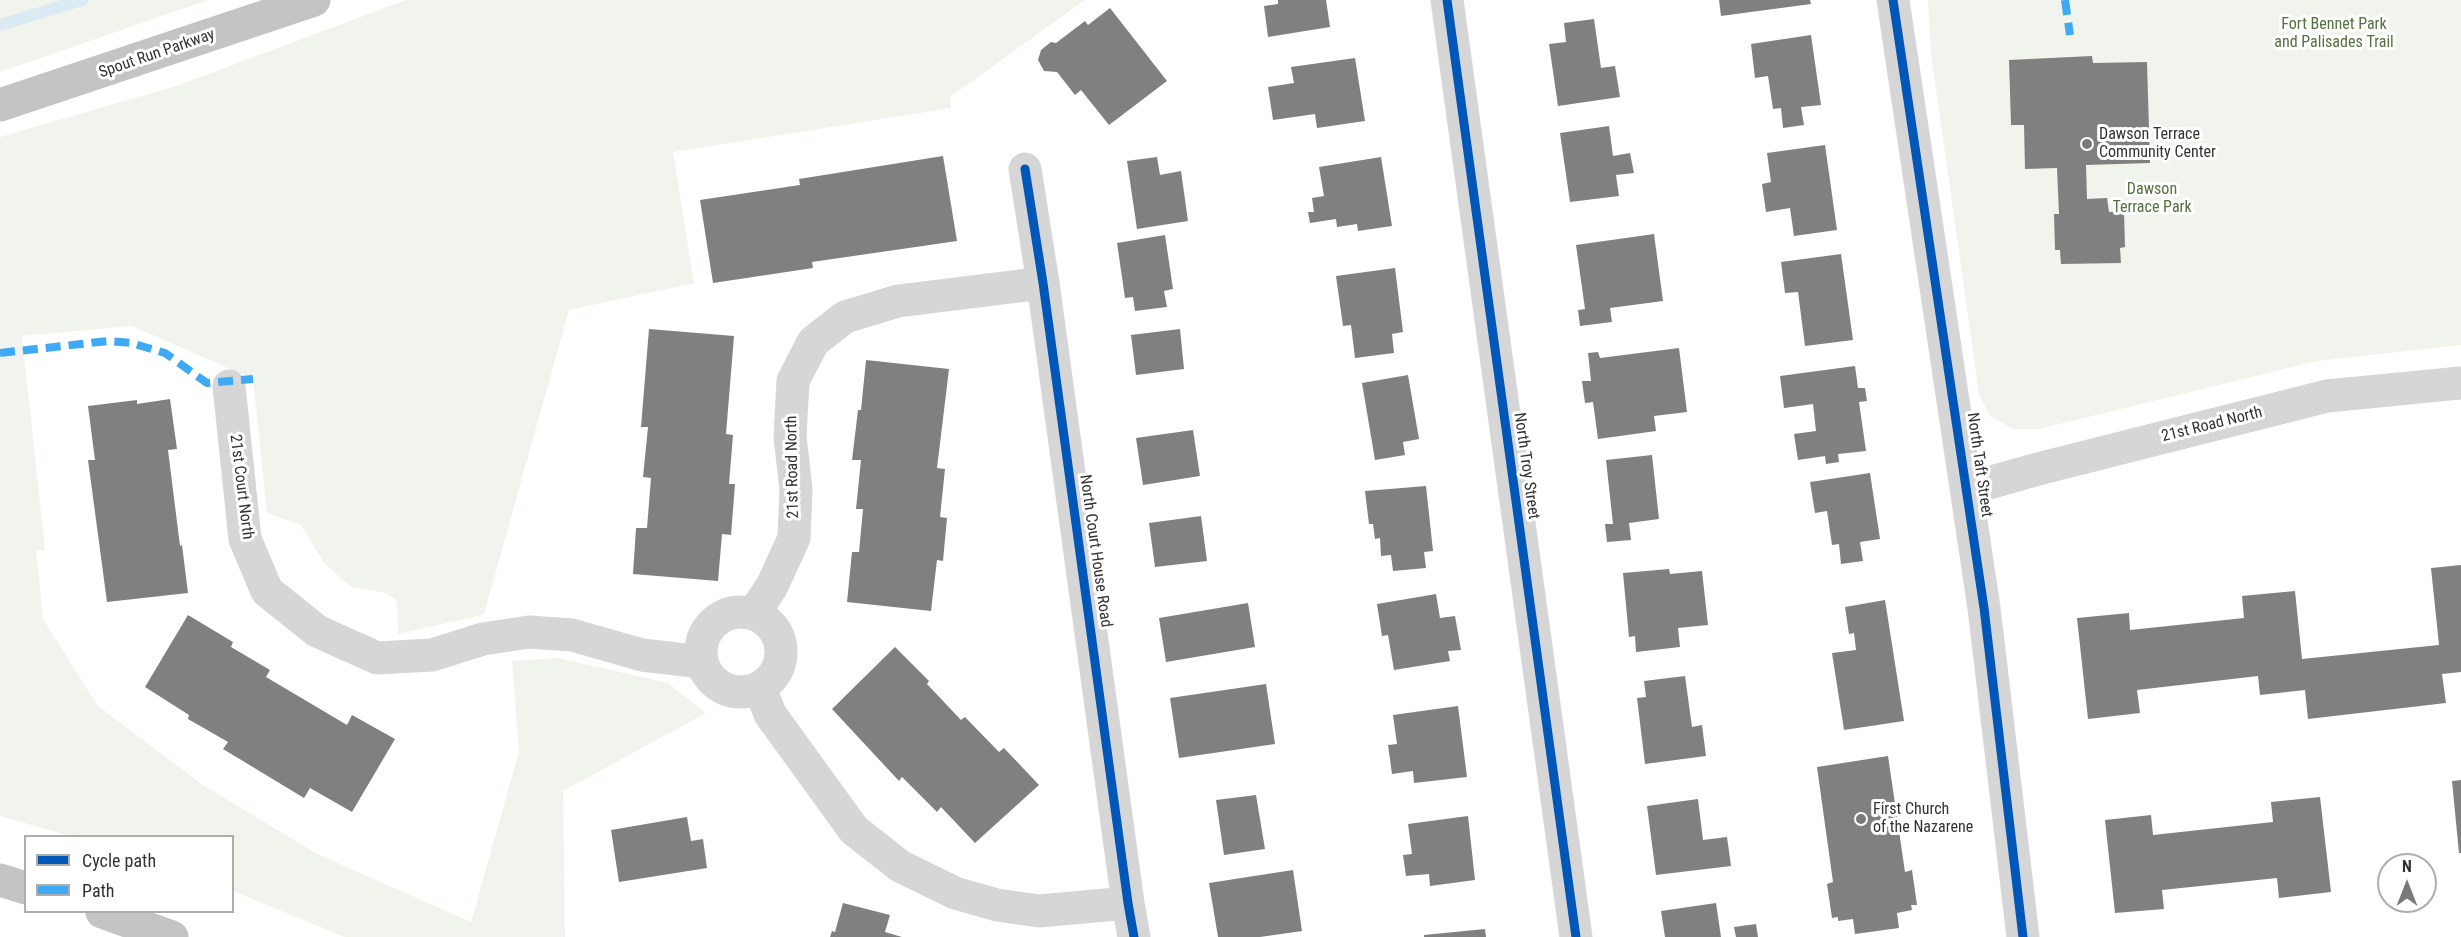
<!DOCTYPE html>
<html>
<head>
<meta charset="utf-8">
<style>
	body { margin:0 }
	#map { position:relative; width:2461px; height:937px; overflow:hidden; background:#fff; font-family:"Roboto Condensed",sans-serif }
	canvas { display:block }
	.legend { position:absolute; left:24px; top:835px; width:210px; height:78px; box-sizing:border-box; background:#fff; border:2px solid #adadad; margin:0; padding:8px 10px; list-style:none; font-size:18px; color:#323232 }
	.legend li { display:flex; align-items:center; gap:12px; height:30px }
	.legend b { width:30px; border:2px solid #adadad }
	.north { position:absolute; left:2377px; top:853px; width:60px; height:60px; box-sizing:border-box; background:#fff; border:2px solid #adadad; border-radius:50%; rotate:0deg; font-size:16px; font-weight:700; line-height:24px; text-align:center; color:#323232 }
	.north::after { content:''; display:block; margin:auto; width:21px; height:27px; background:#7a7a7a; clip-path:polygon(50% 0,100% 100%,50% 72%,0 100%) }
</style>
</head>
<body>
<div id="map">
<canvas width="2461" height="937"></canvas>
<ul class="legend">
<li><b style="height:8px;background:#0057b8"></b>Cycle path</li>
<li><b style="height:8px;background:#3fa9f5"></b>Path</li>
</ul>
<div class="north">N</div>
</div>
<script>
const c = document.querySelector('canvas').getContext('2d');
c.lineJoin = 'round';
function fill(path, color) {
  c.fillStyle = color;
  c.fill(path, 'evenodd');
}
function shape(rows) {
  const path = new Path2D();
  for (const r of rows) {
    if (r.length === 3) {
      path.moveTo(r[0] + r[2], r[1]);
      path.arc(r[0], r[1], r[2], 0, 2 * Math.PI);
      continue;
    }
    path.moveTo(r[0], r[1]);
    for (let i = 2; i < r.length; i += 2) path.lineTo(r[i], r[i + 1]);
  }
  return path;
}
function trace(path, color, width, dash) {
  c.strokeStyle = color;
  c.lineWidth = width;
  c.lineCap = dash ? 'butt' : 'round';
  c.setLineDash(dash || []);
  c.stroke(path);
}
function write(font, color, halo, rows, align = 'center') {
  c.font = font + ' "Roboto Condensed",sans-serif';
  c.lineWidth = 6;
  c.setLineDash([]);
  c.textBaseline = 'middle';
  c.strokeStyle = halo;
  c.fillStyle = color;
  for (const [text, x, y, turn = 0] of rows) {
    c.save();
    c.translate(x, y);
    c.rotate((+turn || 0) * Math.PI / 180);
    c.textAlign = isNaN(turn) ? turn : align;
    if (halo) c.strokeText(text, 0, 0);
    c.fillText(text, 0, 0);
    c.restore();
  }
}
const green = shape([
	[0,0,208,0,0,72],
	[406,0,1085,0,950,97,951,108,673,152,694,283,569,310,484,614,482,615,398,634,397,601,386,593,351,587,324,563,301,525,267,513,253,379,132,326,22,336,45,550,36,551,43,619,97,705,203,785,317,854,471,922,519,752,512,661,558,658,668,683,706,713,563,791,565,937,345,937,233,891,232,836,70,836,0,816,0,137,179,85],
	[1928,0,2461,0,2461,345,2317,361,2039,429,2013,429,1990,416,1979,394,1931,54]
]);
const stream = shape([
	[0,25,82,0]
]);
const building = shape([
	[1278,0,1326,0,1330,27,1268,37,1264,6,1278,4],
	[1719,0,1810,0,1811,4,1721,16],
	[1110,8,1167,81,1109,125,1081,90,1075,95,1057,72,1044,71,1038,60,1041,50,1051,42,1056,43,1085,21,1088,25],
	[1594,19,1601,68,1615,66,1620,97,1558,106,1549,44,1566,42,1564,23],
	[1811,35,1821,105,1801,107,1804,125,1783,128,1781,108,1773,109,1768,76,1755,78,1751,44],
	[2092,56,2093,63,2147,62,2150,163,2086,165,2087,199,2107,198,2109,212,2124,211,2125,247,2120,248,2121,263,2061,264,2060,250,2055,250,2054,214,2059,214,2057,168,2025,169,2024,125,2011,125,2009,60],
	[1355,58,1365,121,1317,128,1315,114,1273,120,1268,87,1294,83,1291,67],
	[1609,126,1613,156,1630,153,1634,173,1616,175,1619,196,1570,202,1560,133],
	[1825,145,1837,230,1794,236,1790,208,1766,212,1762,184,1771,182,1767,153],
	[943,156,957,241,812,262,813,268,713,283,700,200,800,185,799,179],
	[1157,157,1160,175,1181,171,1188,221,1137,229,1127,161],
	[1381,157,1392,226,1358,231,1357,224,1337,227,1336,219,1310,223,1308,212,1314,212,1312,198,1324,196,1319,167],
	[1654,234,1663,301,1610,308,1612,322,1580,326,1578,310,1585,309,1576,245],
	[1165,235,1173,289,1164,291,1167,307,1135,311,1133,297,1125,298,1117,243],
	[1841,254,1853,340,1805,346,1798,292,1785,293,1781,262],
	[1395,268,1403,332,1392,334,1394,353,1355,358,1351,325,1343,326,1336,276],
	[649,329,734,336,726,434,733,435,729,484,735,484,731,535,722,534,718,581,633,574,636,528,647,528,651,478,643,477,648,427,641,427],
	[1180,329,1184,369,1136,375,1131,335],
	[1679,348,1687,412,1654,416,1656,431,1598,439,1593,402,1585,403,1582,381,1591,381,1588,353,1598,352,1600,358],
	[866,360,949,369,937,468,945,469,940,517,947,518,943,561,937,560,931,611,847,602,852,552,859,552,863,509,856,509,861,460,852,460,858,410,861,410],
	[1855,366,1858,388,1865,388,1867,401,1859,402,1866,451,1838,454,1839,462,1826,464,1825,456,1798,460,1794,434,1816,431,1813,404,1784,408,1780,376],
	[1408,375,1419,439,1403,442,1405,455,1375,460,1362,383],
	[170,399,177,449,168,450,180,546,182,545,188,593,107,602,88,460,95,460,88,406,137,400,137,404],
	[1193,430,1200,476,1143,485,1136,438],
	[1652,455,1659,519,1629,523,1631,540,1607,542,1605,524,1613,524,1606,460],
	[1870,473,1880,539,1860,542,1863,561,1841,564,1839,544,1832,545,1827,511,1815,513,1810,482],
	[1426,486,1433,551,1424,552,1426,568,1393,571,1391,555,1381,556,1380,538,1375,539,1373,524,1369,524,1365,491],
	[1201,516,1207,561,1155,567,1149,523],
	[2461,565,2461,672,2442,674,2446,703,2308,719,2305,690,2260,695,2258,676,2137,690,2140,713,2088,719,2077,618,2129,613,2130,630,2244,618,2242,596,2295,591,2302,659,2439,645,2431,568],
	[1669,569,1670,574,1702,571,1708,625,1678,628,1680,647,1636,652,1635,636,1629,637,1623,573],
	[1436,594,1440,618,1455,616,1461,650,1448,651,1450,661,1394,670,1388,635,1382,636,1377,604],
	[1885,600,1904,721,1844,730,1832,653,1856,650,1854,633,1849,634,1845,607],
	[1248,603,1255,647,1166,662,1159,618],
	[188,615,233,642,231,647,270,670,266,677,347,725,352,715,395,739,352,812,310,788,304,798,223,749,228,742,188,719,189,715,145,687],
	[895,647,929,681,927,684,961,720,965,717,999,752,1004,748,1039,785,975,843,941,807,937,812,902,777,899,781,832,709],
	[1685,676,1692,727,1702,725,1706,756,1645,764,1637,698,1646,697,1644,681],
	[1266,684,1275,744,1179,758,1170,698],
	[1458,706,1467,777,1414,783,1413,771,1392,774,1388,745,1397,744,1393,715],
	[1888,756,1905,872,1912,870,1917,905,1911,905,1912,910,1897,913,1899,928,1855,934,1853,919,1838,921,1838,917,1832,918,1827,884,1833,882,1817,767],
	[2461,780,2461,853,2459,853,2452,781],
	[1256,795,1265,849,1224,855,1216,800],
	[2320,797,2331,892,2279,898,2277,878,2162,890,2164,909,2115,913,2105,820,2151,815,2153,835,2273,822,2271,802],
	[1698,799,1703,840,1727,837,1731,866,1656,875,1647,806],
	[1468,816,1475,880,1430,886,1429,874,1406,876,1403,855,1412,854,1408,824],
	[687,817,691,841,703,839,707,868,619,882,611,830],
	[1293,870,1302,931,1260,937,1218,937,1209,883],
	[843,903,890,915,885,932,902,937,830,937,832,931,835,932],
	[1716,903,1721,937,1665,937,1661,911],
	[1756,924,1758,937,1736,937,1734,927],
	[1485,929,1486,937,1424,937,1424,935]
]);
const street = shape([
	[1447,0,1576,937],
	[1893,0,1984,608,2023,937],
	[1025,169,1043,283,1128,903,1134,937],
	[229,386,245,539,267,591,317,631,377,658,432,655,483,639,529,632,572,635,642,655,702,662],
	[1967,489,2038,469,2327,396,2461,383],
	[741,652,40],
	[754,613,772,586,794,538,796,489,790,437,793,381,813,342,845,317,898,301,1043,283],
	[760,688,770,714,854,830,900,866,955,893,997,905,1039,911,1128,903]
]);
const highway = shape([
	[0,105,314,0],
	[0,880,26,888],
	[102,912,172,937]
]);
const quiet = shape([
	[2065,0,2070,35],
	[0,353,108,341,131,343,165,353,207,383,253,379]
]);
const cycleway = shape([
	[1447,0,1576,937],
	[1893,0,1984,608,2023,937],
	[1025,169,1043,283,1128,903,1134,937]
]);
const markers = [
	[2087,144,6,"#7a7a7a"],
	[1861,819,6,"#7a7a7a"]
];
const parkNames = [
	["Fort Bennet Park",2334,25],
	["and Palisades Trail",2334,43],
	["Dawson",2152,190],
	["Terrace Park",2152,208]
];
const streetNames = [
	["Spout Run Parkway",157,54,-19],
	["21st Road North",2212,425,-14],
	["North Taft Street",1979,465,82],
	["North Troy Street",1526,466,82],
	["21st Road North",793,467,-91],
	["21st Court North",241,487,83],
	["North Court House Road",1095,551,82]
];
const poiNames = [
	["Dawson Terrace",2099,135],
	["Community Center",2099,153],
	["First Church",1873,810],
	["of the Nazarene",1873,828]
];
fill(green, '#f1f4ed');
trace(stream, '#dceaf3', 12);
fill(building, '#808080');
trace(street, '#d6d6d6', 33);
trace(highway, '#c4c4c4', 33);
trace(quiet, '#3fa9f5', 8, [15, 8]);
trace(cycleway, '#0057b8', 9);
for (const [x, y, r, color] of markers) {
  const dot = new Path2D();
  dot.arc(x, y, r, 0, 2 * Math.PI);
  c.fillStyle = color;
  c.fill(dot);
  trace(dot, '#fff', 2);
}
write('16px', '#556f3e', '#fff', parkNames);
write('16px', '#323232', '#fff', streetNames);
write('16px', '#323232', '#fff', poiNames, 'left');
</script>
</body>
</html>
